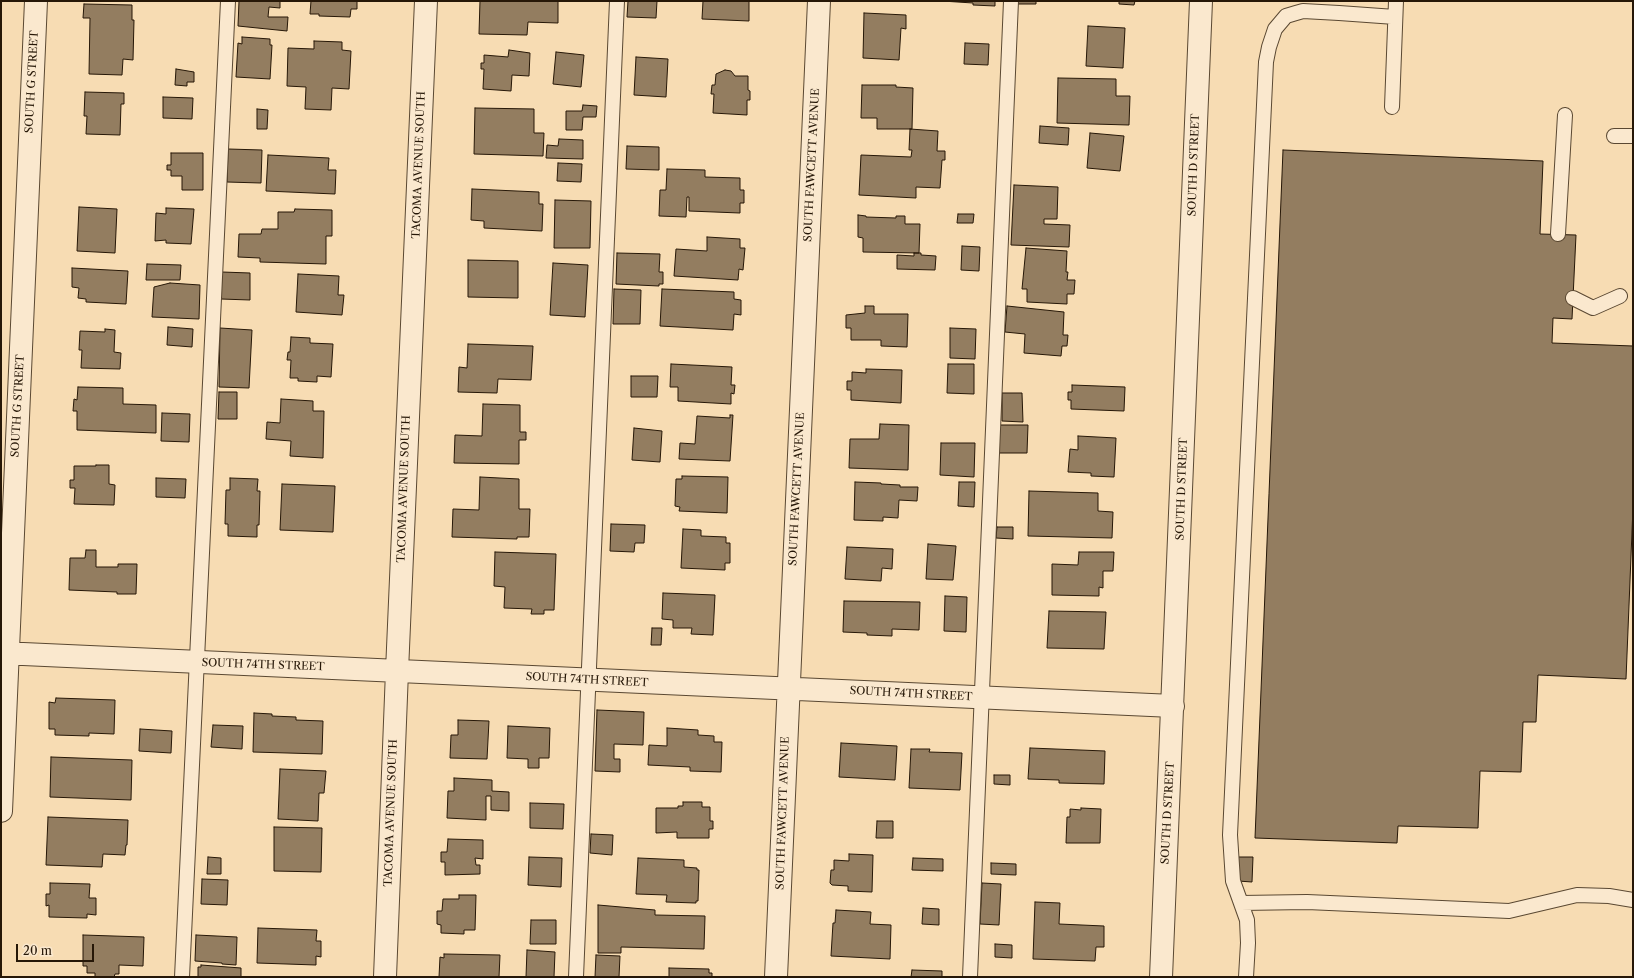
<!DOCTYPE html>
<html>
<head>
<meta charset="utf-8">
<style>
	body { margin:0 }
	#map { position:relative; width:1634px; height:978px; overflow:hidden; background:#f7dcb3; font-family:"Libre Caslon Text",serif }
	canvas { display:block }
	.frame { position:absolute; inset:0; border:2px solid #261707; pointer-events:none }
	.scale { position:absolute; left:16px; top:944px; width:78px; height:18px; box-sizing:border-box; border:2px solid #261707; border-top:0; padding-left:5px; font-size:12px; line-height:14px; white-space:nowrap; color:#261707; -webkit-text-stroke:3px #fae8ce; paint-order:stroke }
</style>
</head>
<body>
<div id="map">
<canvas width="1634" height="978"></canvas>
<div class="frame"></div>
<div class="scale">20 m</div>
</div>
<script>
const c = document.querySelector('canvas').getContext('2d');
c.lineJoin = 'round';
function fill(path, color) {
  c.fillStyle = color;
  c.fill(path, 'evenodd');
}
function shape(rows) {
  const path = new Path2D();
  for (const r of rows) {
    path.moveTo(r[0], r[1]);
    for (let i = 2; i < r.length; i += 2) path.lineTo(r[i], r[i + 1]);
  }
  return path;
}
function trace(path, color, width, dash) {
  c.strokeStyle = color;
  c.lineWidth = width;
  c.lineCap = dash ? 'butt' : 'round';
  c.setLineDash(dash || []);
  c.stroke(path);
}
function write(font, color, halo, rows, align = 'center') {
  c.font = font + ' "Libre Caslon Text",serif';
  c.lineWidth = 3.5;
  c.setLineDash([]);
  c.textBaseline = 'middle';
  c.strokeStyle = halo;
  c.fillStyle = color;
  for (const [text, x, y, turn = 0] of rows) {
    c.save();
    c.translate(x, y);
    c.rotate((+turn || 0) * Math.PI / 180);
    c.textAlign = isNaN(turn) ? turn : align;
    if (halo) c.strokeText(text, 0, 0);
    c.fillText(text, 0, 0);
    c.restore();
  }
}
const building = shape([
	[239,1,280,1,280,8,269,7,268,17,288,17,287,31,238,26,239,1],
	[311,1,357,1,357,9,351,9,350,17,319,16,319,14,310,14,311,1],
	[480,1,558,1,558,23,528,22,527,35,479,34,480,1],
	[628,1,657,1,656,18,627,17,628,1],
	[703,1,749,1,749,21,702,19,703,1],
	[942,1,995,1,995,6,973,5,973,3,942,1],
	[1016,1,1036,1,1036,4,1016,4,1016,1],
	[1119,1,1135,1,1134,5,1119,4,1119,1],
	[84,4,132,5,132,20,134,20,133,60,123,59,122,75,89,74,90,18,83,18,84,4],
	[864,13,906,15,906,29,901,28,899,60,863,58,864,13],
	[1088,26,1125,28,1123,68,1086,66,1088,26],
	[242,37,270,39,270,45,272,45,270,79,236,77,238,43,242,44,242,37],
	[314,41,342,42,342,50,351,51,349,89,332,88,331,110,305,109,306,87,287,86,288,48,314,49,314,41],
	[965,43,989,44,988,65,964,64,965,43],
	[509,50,530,53,529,76,512,75,511,91,483,89,484,69,481,69,481,63,484,63,484,55,508,57,509,50],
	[556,52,584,55,581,87,553,84,556,52],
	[636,57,668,59,666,97,634,95,636,57],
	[176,69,194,72,194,82,187,82,187,86,175,85,176,69],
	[725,70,731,71,735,76,748,76,748,90,750,91,750,100,747,100,747,115,713,113,714,94,711,94,712,85,715,85,716,74,725,70],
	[1058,78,1116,79,1116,96,1130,96,1129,125,1057,123,1058,78],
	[862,85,896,85,896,87,913,88,912,129,877,129,877,118,861,118,862,85],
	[85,92,124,93,124,104,121,104,120,135,86,134,87,116,84,116,85,92],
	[163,97,193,98,192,119,163,118,163,97],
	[583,105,597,106,596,117,583,117,582,130,566,130,566,111,582,111,583,105],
	[475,108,534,109,534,133,544,133,543,156,474,154,475,108],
	[257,109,268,110,267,129,257,129,257,109],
	[1040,126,1069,128,1068,145,1039,143,1040,126],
	[910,129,938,131,937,151,945,151,945,160,942,160,940,188,916,187,916,198,859,195,861,155,911,157,912,150,909,150,910,129],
	[1090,133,1124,136,1120,171,1087,168,1090,133],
	[559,139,583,140,583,159,546,158,547,145,558,146,559,139],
	[627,146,659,147,659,170,626,169,627,146],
	[228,149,262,150,261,183,227,182,228,149],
	[1283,150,1543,161,1540,234,1576,235,1572,319,1553,318,1552,343,1633,346,1633,507,1626,679,1538,675,1536,722,1523,722,1521,772,1480,771,1478,828,1398,826,1397,843,1255,838,1283,150],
	[171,153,203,153,203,190,182,190,182,176,171,176,171,170,167,170,167,165,171,165,171,153],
	[268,155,329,158,328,170,336,170,335,194,266,191,268,155],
	[558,163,582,164,581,182,557,181,558,163],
	[667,169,705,170,705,177,740,178,740,190,744,190,744,203,740,203,740,213,689,211,689,197,687,197,686,217,659,216,660,190,666,190,667,169],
	[1014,185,1058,187,1057,219,1044,219,1044,224,1070,225,1069,247,1011,245,1014,185],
	[472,189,539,192,539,204,543,204,542,231,484,228,484,221,471,220,472,189],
	[555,200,591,201,590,248,554,248,555,200],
	[79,207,117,209,115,253,77,251,79,207],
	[166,208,194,209,191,244,166,243,166,240,155,241,156,213,166,214,166,208],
	[295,209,332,210,332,236,326,236,326,264,260,262,260,258,238,257,239,234,261,234,262,229,278,229,278,212,294,212,295,209],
	[958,214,974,214,973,223,957,223,958,214],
	[858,215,866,216,866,217,896,218,896,216,905,216,905,224,920,224,919,253,863,252,863,238,858,237,858,215],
	[707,237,740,239,740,248,745,248,743,270,739,269,738,280,674,276,676,249,707,251,707,237],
	[962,246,980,247,979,271,961,270,962,246],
	[1026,248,1067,251,1066,272,1068,272,1067,280,1075,280,1074,294,1067,294,1067,304,1027,302,1027,289,1022,289,1026,248],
	[617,253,660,254,659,272,663,272,663,284,659,284,659,286,616,284,617,253],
	[914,253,921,253,921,255,936,256,935,270,897,269,897,255,914,256,914,253],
	[468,260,518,261,518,298,468,297,468,260],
	[553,263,588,265,585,317,550,315,553,263],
	[147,264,181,265,180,280,146,280,147,264],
	[72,268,128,271,126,304,86,302,86,299,78,298,79,288,72,287,72,268],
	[222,272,250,273,250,300,221,299,222,272],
	[298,274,339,276,338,295,344,295,342,315,296,312,298,274],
	[170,283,200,285,199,319,152,317,154,287,170,283],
	[614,289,641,290,640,324,613,324,614,289],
	[662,289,734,292,734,299,741,300,741,315,734,314,733,330,660,326,662,289],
	[865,306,874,306,874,314,908,314,907,347,881,346,881,340,851,340,851,328,846,328,846,315,865,313,865,306],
	[1007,306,1064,312,1063,335,1068,335,1067,346,1062,346,1061,356,1024,353,1025,334,1005,332,1007,306],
	[168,327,193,329,192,347,167,345,168,327],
	[220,328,252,330,249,388,219,387,220,328],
	[950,328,976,329,975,359,950,358,950,328],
	[105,329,115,330,114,352,121,353,120,369,81,368,82,350,79,350,80,331,105,332,105,329],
	[291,337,310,338,310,343,333,344,331,377,317,376,317,382,298,381,298,378,290,378,291,360,287,360,288,352,290,352,291,337],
	[468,344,533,346,531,380,498,379,497,393,458,392,459,367,467,368,468,344],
	[671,364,732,367,731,385,735,385,734,394,731,393,731,404,678,401,678,387,670,387,671,364],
	[948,364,974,364,974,394,947,393,948,364],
	[866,369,902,370,901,403,851,400,851,390,847,390,847,381,852,381,852,372,866,373,866,369],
	[631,376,658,376,657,397,631,397,631,376],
	[1072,385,1125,387,1124,411,1071,409,1071,400,1068,400,1068,392,1072,392,1072,385],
	[78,387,123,388,123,404,156,405,156,433,77,430,77,411,73,411,74,399,77,400,78,387],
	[219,392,237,392,237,419,218,419,219,392],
	[1002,393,1022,393,1023,422,1002,421,1002,393],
	[281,399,313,401,313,411,324,411,323,458,290,456,291,441,266,439,267,422,280,423,281,399],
	[483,404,520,405,520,432,526,432,526,440,519,440,519,464,454,463,455,435,482,436,483,404],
	[162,413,190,414,189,442,161,441,162,413],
	[730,415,733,415,730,461,679,459,680,443,695,444,697,416,730,418,730,415],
	[880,424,909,425,908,470,849,468,850,439,879,439,880,424],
	[998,425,1028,425,1027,453,998,453,998,425],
	[634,428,662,431,660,462,632,460,634,428],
	[1078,436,1116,438,1114,477,1091,476,1091,473,1068,472,1070,449,1078,450,1078,436],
	[941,443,975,443,974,477,940,475,941,443],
	[96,465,109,465,109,484,115,485,114,505,74,504,75,488,70,488,70,480,74,480,74,466,96,466,96,465],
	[682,476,728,477,727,513,679,511,680,507,675,506,676,479,682,479,682,476],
	[480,477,519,479,519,509,530,509,529,537,517,537,517,539,452,537,453,509,479,510,480,477],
	[156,478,186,479,185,498,156,497,156,478],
	[230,478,258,479,257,491,260,491,259,525,257,525,257,537,228,536,228,524,225,524,226,490,230,490,230,478],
	[855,482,881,483,881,484,900,485,900,487,918,487,917,501,899,500,898,518,883,517,883,521,854,520,855,482],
	[959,482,975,482,974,507,958,506,959,482],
	[282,484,335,486,333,532,280,530,282,484],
	[1029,491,1098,493,1098,511,1113,512,1112,538,1028,536,1029,491],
	[611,524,645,525,644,543,635,543,634,552,610,551,611,524],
	[997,527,1013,527,1013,539,996,538,997,527],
	[683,529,701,530,701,536,726,537,726,543,730,543,730,563,725,563,725,570,681,568,683,529],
	[928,544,956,546,953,580,926,579,928,544],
	[847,547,893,549,892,569,882,568,881,581,845,579,847,547],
	[86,550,96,550,96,567,118,567,118,564,137,564,136,594,117,594,117,592,69,590,70,558,85,558,86,550],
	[495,552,556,554,554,610,544,610,544,614,531,614,532,609,504,608,505,587,494,586,495,552],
	[1079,552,1114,552,1113,571,1103,571,1103,588,1099,587,1099,596,1052,595,1052,564,1078,565,1079,552],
	[663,593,715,595,713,635,691,634,692,628,673,628,673,620,662,619,663,593],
	[945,596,967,597,966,632,944,631,945,596],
	[844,601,920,602,919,630,892,629,892,636,867,635,867,633,843,632,844,601],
	[1049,611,1106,612,1104,649,1047,648,1049,611],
	[652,628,662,628,661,645,651,645,652,628],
	[56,698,115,700,114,734,89,733,89,736,55,735,55,729,49,729,49,702,55,703,56,698],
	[597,710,644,712,643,745,614,744,614,759,620,759,620,772,595,771,597,710],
	[254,713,272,714,272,716,296,717,296,720,323,721,322,754,253,752,254,713],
	[458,720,489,721,487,759,450,758,451,735,458,735,458,720],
	[213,725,243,726,242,749,211,747,213,725],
	[508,726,550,728,549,758,539,758,539,768,528,768,528,759,507,758,508,726],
	[667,728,698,730,698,735,714,736,714,742,722,742,721,772,690,771,690,767,648,765,649,745,667,746,667,728],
	[140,729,172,731,171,753,139,751,140,729],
	[841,743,897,746,895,780,839,777,841,743],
	[1030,748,1105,751,1104,784,1059,783,1059,780,1028,779,1030,748],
	[911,749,930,749,929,752,962,753,960,790,909,788,911,749],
	[51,757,132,760,131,800,50,797,51,757],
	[280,769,326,771,324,793,319,793,318,821,278,819,280,769],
	[994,775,1010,775,1010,785,994,784,994,775],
	[454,778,492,780,492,791,509,792,509,811,491,810,491,796,486,796,486,820,447,818,448,791,454,791,454,778],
	[683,802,702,802,702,807,710,807,710,821,713,821,713,829,709,829,709,838,677,838,677,832,656,833,656,808,678,808,678,806,683,806,683,802],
	[530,803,564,804,563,829,530,828,530,803],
	[1081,808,1101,809,1100,843,1066,843,1067,817,1070,817,1070,809,1081,810,1081,808],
	[48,817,128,820,127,845,126,845,125,855,103,854,102,867,46,865,48,817],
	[877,821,893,821,893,838,876,838,877,821],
	[274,827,322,828,321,872,274,871,274,827],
	[591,834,613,835,612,855,590,853,591,834],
	[448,839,483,840,483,859,475,858,476,865,480,865,480,874,445,875,445,862,441,862,441,852,447,852,448,839],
	[849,854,873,855,872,892,848,891,848,886,832,885,830,883,831,870,834,870,834,860,849,861,849,854],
	[208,857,221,858,221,874,207,874,208,857],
	[529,857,562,858,561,887,528,885,529,857],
	[1238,857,1253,857,1252,882,1238,881,1238,857],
	[638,858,684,860,684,867,697,868,697,870,699,870,698,901,696,901,696,903,666,902,667,895,636,894,638,858],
	[913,858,943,859,943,871,912,870,913,858],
	[991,863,1016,864,1016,875,991,874,991,863],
	[202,879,228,880,227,905,201,904,202,879],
	[50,883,90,884,89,898,96,898,96,915,87,914,87,918,49,917,49,905,46,906,46,894,50,894,50,883],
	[982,883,1001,884,999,925,980,924,982,883],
	[459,895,476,895,475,930,464,930,464,934,441,933,441,925,437,924,437,911,442,911,443,899,459,899,459,895],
	[1035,902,1060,903,1059,924,1104,926,1104,947,1096,947,1095,961,1033,959,1035,902],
	[598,905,655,910,655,915,705,916,704,949,621,947,621,953,598,953,598,905],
	[923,908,939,909,939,925,922,924,923,908],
	[836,910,871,912,870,924,891,925,890,959,831,956,833,923,835,923,836,910],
	[531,920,556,920,556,944,530,944,531,920],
	[258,928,317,930,316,941,321,941,321,957,316,956,316,965,257,963,258,928],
	[83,935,144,937,143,966,119,965,119,974,115,974,114,977,95,977,95,973,87,973,87,966,83,966,83,935],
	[196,935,237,937,236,965,222,964,222,963,195,961,196,935],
	[995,944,1012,945,1012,958,995,957,995,944],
	[527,950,555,952,554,977,526,977,527,950],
	[444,954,500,955,499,977,439,977,440,957,444,958,444,954],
	[596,955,620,956,619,977,595,977,596,955],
	[201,965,241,968,241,977,198,977,198,967,201,967,201,965],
	[669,968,709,969,709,973,712,973,712,977,669,977,669,968],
	[912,970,942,971,942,977,911,977,912,970]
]);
const lane = shape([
	[1392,107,1396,1],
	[1614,136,1633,136],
	[1558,234,1565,115],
	[1573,298,1593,308,1620,296],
	[1241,903,1307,902,1509,911,1577,895,1609,896,1633,900],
	[182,977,228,1],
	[576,977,617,1],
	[970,977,1011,1],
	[1246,977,1248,943,1247,920,1233,881,1230,835,1266,62,1269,47,1275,29,1286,16,1296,13,1303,11,1339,13,1395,17]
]);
const street = shape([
	[1,653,1173,706],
	[1,811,36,1],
	[385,977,397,671,426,1],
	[776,977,819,1],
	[1161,977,1201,1]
]);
const streetNames = [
	["SOUTH G STREET",32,82,-87],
	["TACOMA AVENUE SOUTH",419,165,-88],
	["SOUTH FAWCETT AVENUE",812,165,-87],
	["SOUTH D STREET",1194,165,-88],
	["SOUTH G STREET",18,406,-87],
	["TACOMA AVENUE SOUTH",404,489,-88],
	["SOUTH FAWCETT AVENUE",797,489,-87],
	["SOUTH D STREET",1182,489,-88],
	["SOUTH 74TH STREET",263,665,2],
	["SOUTH 74TH STREET",587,680,3],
	["SOUTH 74TH STREET",911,694,3],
	["TACOMA AVENUE SOUTH",391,813,-88],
	["SOUTH FAWCETT AVENUE",783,813,-88],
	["SOUTH D STREET",1168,813,-87]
];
fill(building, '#937d60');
trace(building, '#261707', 1);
trace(lane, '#5a4832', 16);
trace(street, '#5a4832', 24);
trace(lane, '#fae8ce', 14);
trace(street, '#fae8ce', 22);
write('11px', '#261707', '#fae8ce', streetNames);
</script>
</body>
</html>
